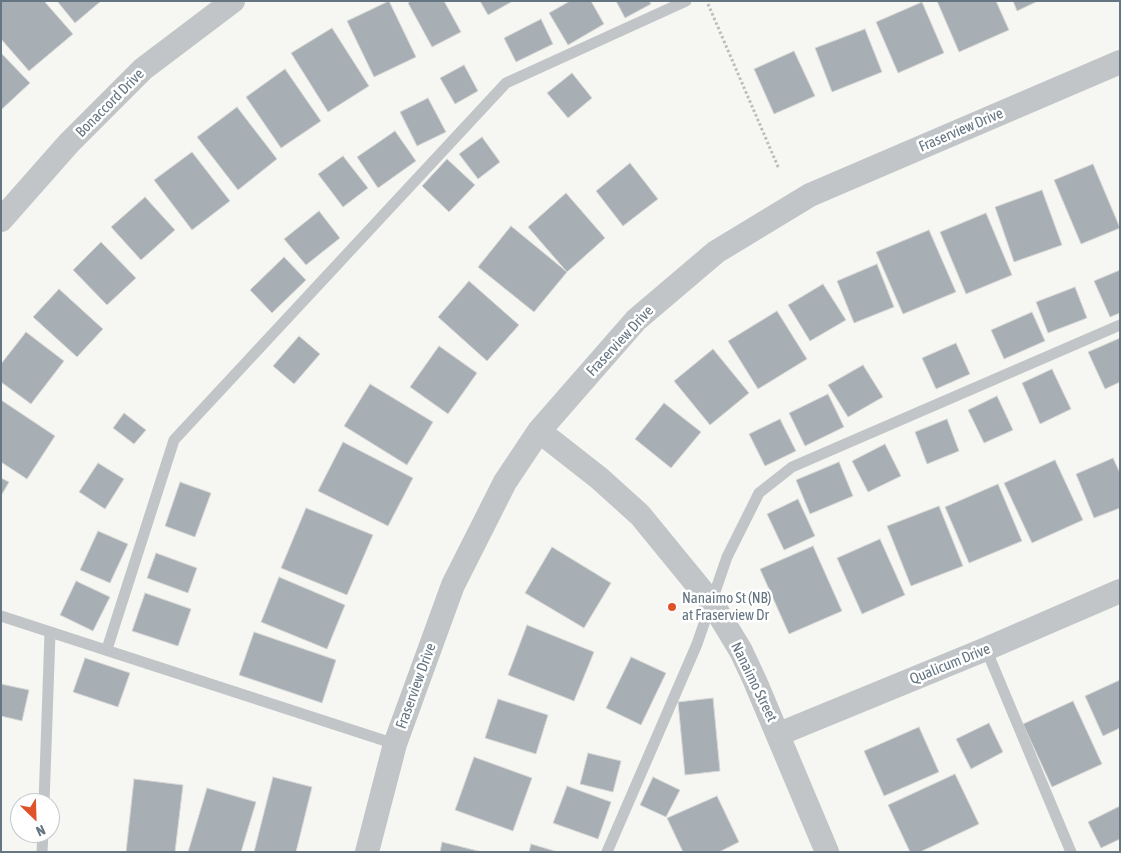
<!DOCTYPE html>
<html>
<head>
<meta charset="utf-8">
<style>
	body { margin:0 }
	#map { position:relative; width:1121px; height:853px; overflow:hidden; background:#f6f6f2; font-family:"Asap Condensed",sans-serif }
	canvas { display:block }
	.frame { position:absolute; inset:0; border:2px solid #657582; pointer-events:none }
	.north { position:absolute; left:10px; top:793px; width:50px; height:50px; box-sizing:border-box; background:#fff; border:1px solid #c1c8cd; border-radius:50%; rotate:156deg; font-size:14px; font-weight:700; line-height:20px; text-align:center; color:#657582 }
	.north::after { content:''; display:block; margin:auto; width:18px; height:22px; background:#de532a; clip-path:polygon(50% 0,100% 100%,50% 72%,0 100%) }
</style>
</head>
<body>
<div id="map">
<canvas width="1121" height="853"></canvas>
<div class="frame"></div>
<div class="north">N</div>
</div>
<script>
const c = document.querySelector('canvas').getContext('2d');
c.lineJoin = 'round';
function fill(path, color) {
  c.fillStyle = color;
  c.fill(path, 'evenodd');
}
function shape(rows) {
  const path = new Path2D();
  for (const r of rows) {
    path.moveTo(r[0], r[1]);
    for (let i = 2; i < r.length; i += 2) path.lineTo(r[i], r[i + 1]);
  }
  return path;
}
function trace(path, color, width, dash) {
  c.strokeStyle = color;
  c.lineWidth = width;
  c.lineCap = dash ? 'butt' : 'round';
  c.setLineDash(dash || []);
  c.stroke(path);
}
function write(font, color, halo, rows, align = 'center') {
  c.font = font + ' "Asap Condensed",sans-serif';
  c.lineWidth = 5;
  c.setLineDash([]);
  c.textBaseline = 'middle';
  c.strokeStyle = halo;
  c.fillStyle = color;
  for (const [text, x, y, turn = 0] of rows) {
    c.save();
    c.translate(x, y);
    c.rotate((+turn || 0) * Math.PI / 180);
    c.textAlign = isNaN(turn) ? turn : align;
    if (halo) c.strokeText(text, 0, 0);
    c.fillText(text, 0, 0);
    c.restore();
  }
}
const building = shape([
	[1,1,44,1,73,34,29,71,1,39,1,1],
	[57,1,101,1,75,23,57,1],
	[389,1,416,57,374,77,347,21,389,1],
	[411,1,444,1,461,32,432,47,408,3,411,1],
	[480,1,513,1,488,15,480,1],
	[570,1,591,1,604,24,568,45,549,13,570,1],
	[616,1,649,1,651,4,625,18,616,1],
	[937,1,996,1,1009,30,959,52,937,1],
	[1013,1,1038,1,1017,11,1013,1],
	[922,2,944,53,898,73,876,22,922,2],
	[541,19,553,44,516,62,504,38,541,19],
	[332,28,369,86,328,112,291,53,332,28],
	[865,29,882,72,832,92,815,48,865,29],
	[794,51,815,96,774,114,754,69,794,51],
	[1,53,30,83,1,110,1,53],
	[464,65,478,91,455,104,440,78,464,65],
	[285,69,321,121,281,148,246,97,285,69],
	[572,73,592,98,568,118,547,93,572,73],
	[428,98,446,132,417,146,400,112,428,98],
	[237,107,277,159,238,190,197,137,237,107],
	[395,131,416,161,378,188,357,157,395,131],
	[482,137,500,162,478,179,459,154,482,137],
	[192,152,230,201,192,230,154,180,192,152],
	[343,156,368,188,343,207,318,174,343,156],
	[447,159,475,185,449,212,422,186,447,159],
	[630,163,658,199,623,226,596,191,630,163],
	[1093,164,1120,228,1081,244,1054,180,1093,164],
	[1042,190,1062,245,1014,262,995,207,1042,190],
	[566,193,605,238,567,272,528,227,566,193],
	[145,197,175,230,141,260,111,227,145,197],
	[319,211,340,238,306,265,284,239,319,211],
	[986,213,1012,275,966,294,940,232,986,213],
	[511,226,567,272,534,312,478,267,511,226],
	[929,230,956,292,903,314,876,252,929,230],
	[101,242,136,278,107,305,73,270,101,242],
	[284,257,306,280,272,313,250,290,284,257],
	[877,264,894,307,854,323,837,281,877,264],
	[1120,270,1120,313,1110,317,1094,281,1120,270],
	[469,281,519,325,487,361,438,317,469,281],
	[823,284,846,320,810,341,788,305,823,284],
	[1075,287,1087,318,1048,333,1036,302,1075,287],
	[59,289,103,329,77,357,33,317,59,289],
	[777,311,807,359,758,389,728,341,777,311],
	[1032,312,1045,341,1004,359,991,330,1032,312],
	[26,332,64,361,31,404,1,382,1,364,26,332],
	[299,336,320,354,294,384,273,366,299,336],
	[1120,338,1120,382,1105,389,1088,352,1120,338],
	[956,343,970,374,936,389,922,358,956,343],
	[439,346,477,373,448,414,410,387,439,346],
	[713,349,749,393,710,425,674,381,713,349],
	[863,365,883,397,848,417,828,385,863,365],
	[1052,369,1071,409,1040,424,1022,383,1052,369],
	[370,384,433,422,407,465,344,426,370,384],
	[828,394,844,427,805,446,789,413,828,394],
	[997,396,1013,430,984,443,968,410,997,396],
	[1,400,55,436,27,479,1,462,1,400],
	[664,403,701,432,671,468,635,439,664,403],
	[124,413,146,430,134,444,113,428,124,413],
	[780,419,796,451,765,466,749,434,780,419],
	[947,419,959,451,927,464,915,432,947,419],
	[343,442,413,478,388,526,318,491,343,442],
	[885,444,901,476,868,492,852,461,885,444],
	[1113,458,1120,473,1120,508,1094,518,1076,474,1113,458],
	[1055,460,1083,520,1032,543,1004,483,1055,460],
	[839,462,853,496,810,514,796,480,839,462],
	[98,463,124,479,105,509,79,492,98,463],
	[1,478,9,482,1,496,1,478],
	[180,482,211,493,195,537,165,526,180,482],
	[998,484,1022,541,969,563,945,507,998,484],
	[798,499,815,536,784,550,767,514,798,499],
	[939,506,963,566,911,586,887,526,939,506],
	[306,508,373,535,347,595,281,568,306,508],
	[98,531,128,544,110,583,80,570,98,531],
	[880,539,905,595,862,614,837,558,880,539],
	[813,546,842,611,789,634,760,569,813,546],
	[552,547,611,583,584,628,525,593,552,547],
	[156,553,197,568,188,593,147,578,156,553],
	[279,577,345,605,327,649,261,622,279,577],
	[76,581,110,597,93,631,60,615,76,581],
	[145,593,191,609,178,646,132,631,145,593],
	[527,625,594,652,574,701,508,675,527,625],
	[254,632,336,660,322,703,239,675,254,632],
	[631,657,666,673,641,725,606,708,631,657],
	[85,658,130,673,118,707,73,692,85,658],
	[1120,680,1120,728,1103,736,1085,696,1120,680],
	[1,684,29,690,22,721,1,716,1,684],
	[713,698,720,771,685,775,678,702,713,698],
	[498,699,548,715,536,754,485,738,498,699],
	[1073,701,1102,764,1052,787,1023,724,1073,701],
	[989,723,1003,752,971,769,956,739,989,723],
	[919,727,939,772,884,796,864,751,919,727],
	[588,753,621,761,613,792,580,784,588,753],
	[474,757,532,778,513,831,455,810,474,757],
	[955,774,979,824,920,852,910,852,888,805,955,774],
	[273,777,312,787,296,852,254,852,273,777],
	[653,777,680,790,666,817,640,805,653,777],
	[134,779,183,785,175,852,126,852,134,779],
	[567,786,611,802,598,839,553,823,567,786],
	[207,788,256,802,241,852,188,852,207,788],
	[717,796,739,842,719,852,683,852,667,818,717,796],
	[1120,806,1120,839,1101,848,1088,822,1120,806],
	[442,842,482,852,440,852,442,842],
	[531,844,558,852,529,852,531,844]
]);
const path = shape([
	[708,4,779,169]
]);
const lane = shape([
	[1,616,395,744],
	[107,649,174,440,506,83,686,1],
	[986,649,1071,852],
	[44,803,50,633],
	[42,852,43,833],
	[607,852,697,644,727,557,759,493,792,467,1120,325]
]);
const street = shape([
	[1,220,69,143,143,69,233,1],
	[539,431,599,478,640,515,712,603,741,651,755,681,827,852],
	[779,734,986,649,1120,591],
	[367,852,395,744,453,585,505,482,539,431,636,320,716,252,810,195,1120,62]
]);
const markers = [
	[672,607,5,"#de532a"]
];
const streetNames = [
	["Bonaccord Drive",110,103,-45],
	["Fraserview Drive",961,130,-23],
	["Fraserview Drive",620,341,-47],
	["Qualicum Drive",950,664,-22],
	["Nanaimo Street",754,682,64],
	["Fraserview Drive",416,686,-70]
];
const poiNames = [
	["Nanaimo St (NB)",682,598],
	["at Fraserview Dr",682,615]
];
fill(building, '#a7afb4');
trace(building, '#d7d7d5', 1);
trace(path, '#bbbdbf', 3, [2.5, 2.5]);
trace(lane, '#c1c5c8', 11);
trace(street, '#c1c5c8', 24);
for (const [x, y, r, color] of markers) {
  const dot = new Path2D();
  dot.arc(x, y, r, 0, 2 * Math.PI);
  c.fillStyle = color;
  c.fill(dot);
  trace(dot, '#fff', 2);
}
write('15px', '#657582', '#fff', streetNames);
write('15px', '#657582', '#fff', poiNames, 'left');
</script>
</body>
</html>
